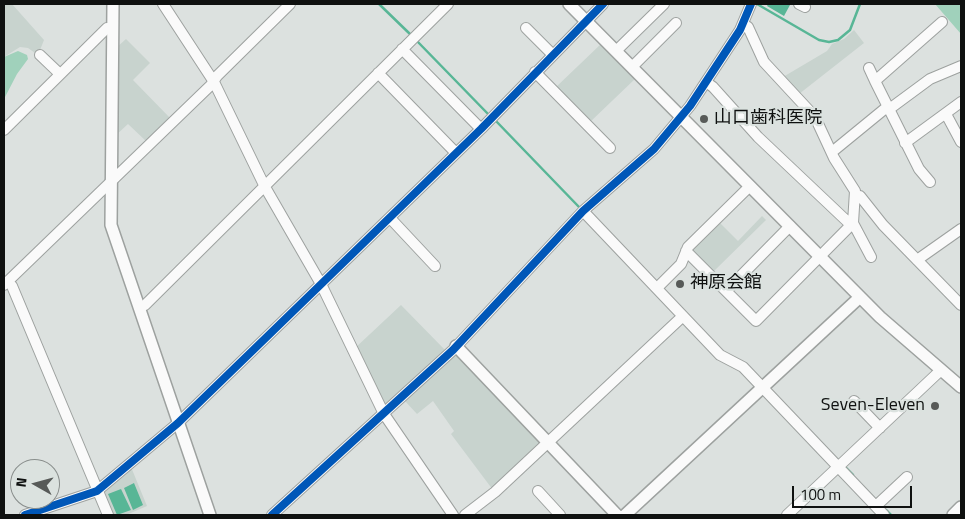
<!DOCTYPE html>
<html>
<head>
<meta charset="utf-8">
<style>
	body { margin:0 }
	#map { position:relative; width:965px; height:519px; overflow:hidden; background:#dce1df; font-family:"Titillium Web",sans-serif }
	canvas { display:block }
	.frame { position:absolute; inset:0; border:5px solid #0f1110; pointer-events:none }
	.north { position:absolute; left:10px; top:459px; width:50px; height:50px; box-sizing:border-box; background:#dbe2df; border:1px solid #898e8c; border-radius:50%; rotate:277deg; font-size:14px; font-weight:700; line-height:20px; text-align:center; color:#0f1110 }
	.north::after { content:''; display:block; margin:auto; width:18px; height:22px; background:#575a58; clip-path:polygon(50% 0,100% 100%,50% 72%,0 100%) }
	.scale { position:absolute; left:792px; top:486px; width:120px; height:22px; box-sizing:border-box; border:2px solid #0f1110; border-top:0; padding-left:6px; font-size:15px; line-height:18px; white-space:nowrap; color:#0f1110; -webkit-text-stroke:4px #dbe2df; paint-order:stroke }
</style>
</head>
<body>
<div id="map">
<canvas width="965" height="519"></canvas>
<div class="frame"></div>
<div class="north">N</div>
<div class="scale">100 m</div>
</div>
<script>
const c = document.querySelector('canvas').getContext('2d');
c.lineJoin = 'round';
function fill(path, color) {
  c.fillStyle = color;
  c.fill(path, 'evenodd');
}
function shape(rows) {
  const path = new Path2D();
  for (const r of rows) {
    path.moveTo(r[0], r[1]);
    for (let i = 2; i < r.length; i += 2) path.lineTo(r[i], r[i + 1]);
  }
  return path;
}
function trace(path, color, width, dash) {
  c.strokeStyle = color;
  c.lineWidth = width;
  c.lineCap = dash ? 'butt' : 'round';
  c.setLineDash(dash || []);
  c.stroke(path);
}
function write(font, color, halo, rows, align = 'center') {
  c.font = font + ' "Titillium Web","Noto Sans JP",sans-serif';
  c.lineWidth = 4.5;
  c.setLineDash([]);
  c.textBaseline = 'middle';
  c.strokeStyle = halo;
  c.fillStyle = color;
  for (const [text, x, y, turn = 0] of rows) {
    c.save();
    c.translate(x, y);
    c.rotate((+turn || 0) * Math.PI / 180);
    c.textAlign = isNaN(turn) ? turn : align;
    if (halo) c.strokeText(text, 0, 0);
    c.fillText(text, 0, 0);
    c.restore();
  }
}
const built = shape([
	[4,4,12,4,44,40,38,55,28,48,20,47,4,57],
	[854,30,864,43,799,94,783,77,827,51,832,44,844,39],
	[126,39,150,63,133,80,171,119,147,142,128,124,115,136,116,48],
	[602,43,636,78,589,123,555,88],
	[762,216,766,220,712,273,690,250,719,222,738,241],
	[401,305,446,351,386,407,354,349],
	[453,355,456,355,541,444,493,490,451,434,454,431,433,401,417,414,404,400],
	[131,467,147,506,126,515,114,515,104,490]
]);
const green = shape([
	[935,4,961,4,961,34],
	[18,51,27,55,28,59,17,74,4,99,4,57]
]);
const water = shape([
	[768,4,789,4,790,5,784,16,767,6],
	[134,483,143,505,133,510,124,488],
	[121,489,131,510,117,515,108,494]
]);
const stream = shape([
	[379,4,411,35],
	[757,4,819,40,829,42,838,40,850,30,860,4],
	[416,40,490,116],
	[495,120,579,207],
	[845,467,853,475],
	[886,510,891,515]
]);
const minor = shape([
	[163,4,214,82,265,187,321,284,384,414,453,515],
	[799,4,805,7],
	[526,28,552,54],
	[402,49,481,129],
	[616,51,664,4],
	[40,55,60,74],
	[632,67,676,23],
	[869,68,875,81],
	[535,72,610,148],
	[378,73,456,153],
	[706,82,713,87,758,137,851,225],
	[888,110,930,79,961,66],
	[946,114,961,142],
	[4,130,107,28,113,28],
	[905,143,961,102],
	[832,152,887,107],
	[930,182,919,169,875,81,942,22],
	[855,196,860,196,883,225,961,305],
	[583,211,720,355,743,367,884,515],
	[390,218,435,266],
	[853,223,871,257],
	[686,251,756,321,853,223,855,191,834,158,815,117,764,62,748,27,743,24],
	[917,260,961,229],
	[8,281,12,286,108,515],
	[4,285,211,85,217,76,290,4],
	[657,288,681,264,688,247,750,186],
	[726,291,790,226],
	[139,307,145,305,448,4],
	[854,401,880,428],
	[538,491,560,515],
	[876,506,907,477],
	[25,515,97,491,178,423,481,129,603,4],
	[272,515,453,350,583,211,654,149,690,106,740,30,751,4],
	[465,515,495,492,683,316],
	[787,515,941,370]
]);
const tertiary = shape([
	[113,4,111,225,210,515],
	[569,4,880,317,961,387],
	[456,346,617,515],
	[625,515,860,297],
	[953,515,961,507]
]);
const cycleway = shape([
	[25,515,97,491,178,423,481,129,603,4],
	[272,515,453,350,583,211,654,149,690,106,740,30,751,4]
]);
const markers = [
	[704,119,5,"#575a58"],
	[680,284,5,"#575a58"],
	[935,406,5,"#575a58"]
];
const poiNames = [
	["山口歯科医院",714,119],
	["神原会館",690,284],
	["Seven-Eleven",925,406,"right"]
];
fill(built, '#c8d3ce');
fill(green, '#a0d1bb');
fill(water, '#58b696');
trace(stream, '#58b696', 2.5);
trace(minor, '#9da19f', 12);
trace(tertiary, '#9da19f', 14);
trace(minor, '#fafafa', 10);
trace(tertiary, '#fafafa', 11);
trace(cycleway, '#0057b8', 8);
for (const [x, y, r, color] of markers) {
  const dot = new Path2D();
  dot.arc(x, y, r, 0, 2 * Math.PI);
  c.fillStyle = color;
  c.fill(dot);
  trace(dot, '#dbe2df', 2);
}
write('18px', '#0f1110', '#dbe2df', poiNames, 'left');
</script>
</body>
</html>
